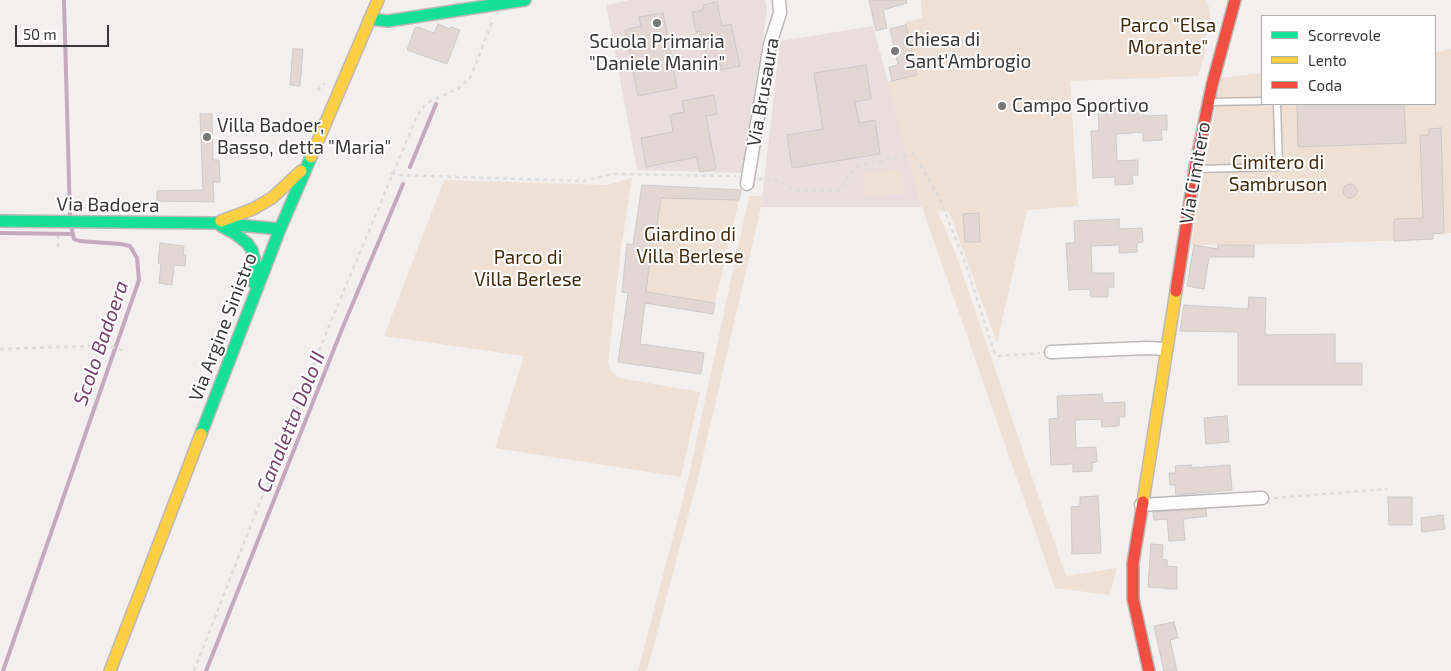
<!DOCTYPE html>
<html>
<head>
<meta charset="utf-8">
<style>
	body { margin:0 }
	#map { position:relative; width:1451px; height:671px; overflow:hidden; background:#f4efef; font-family:"Exo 2",sans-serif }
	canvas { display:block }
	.legend { position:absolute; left:1261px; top:15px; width:175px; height:90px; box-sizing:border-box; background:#fff; border:1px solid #afafaf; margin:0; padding:6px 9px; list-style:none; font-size:15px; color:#383636 }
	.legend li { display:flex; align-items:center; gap:10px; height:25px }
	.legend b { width:25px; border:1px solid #afafaf }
	.scale { position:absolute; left:15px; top:25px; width:94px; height:22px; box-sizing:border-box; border:2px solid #383636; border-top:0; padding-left:6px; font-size:15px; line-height:18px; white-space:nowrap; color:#383636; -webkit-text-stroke:4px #fff; paint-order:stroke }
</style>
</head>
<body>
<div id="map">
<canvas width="1451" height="671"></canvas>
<ul class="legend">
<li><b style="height:6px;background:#16e098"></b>Scorrevole</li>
<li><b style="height:6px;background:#ffcf43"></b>Lento</li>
<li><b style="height:6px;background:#f24e42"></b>Coda</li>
</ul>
<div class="scale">50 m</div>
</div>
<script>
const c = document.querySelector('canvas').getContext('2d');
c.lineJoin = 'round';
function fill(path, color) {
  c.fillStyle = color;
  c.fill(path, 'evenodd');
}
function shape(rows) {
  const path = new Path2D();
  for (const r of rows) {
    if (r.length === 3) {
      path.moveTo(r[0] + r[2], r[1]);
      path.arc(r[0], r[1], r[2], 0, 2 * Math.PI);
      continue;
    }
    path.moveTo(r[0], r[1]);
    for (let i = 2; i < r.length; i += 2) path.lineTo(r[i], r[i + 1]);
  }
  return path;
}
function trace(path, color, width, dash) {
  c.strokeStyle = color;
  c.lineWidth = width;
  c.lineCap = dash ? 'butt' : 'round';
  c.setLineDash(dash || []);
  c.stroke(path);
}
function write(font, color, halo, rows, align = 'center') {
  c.font = font + ' "Exo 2",sans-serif';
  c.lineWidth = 4;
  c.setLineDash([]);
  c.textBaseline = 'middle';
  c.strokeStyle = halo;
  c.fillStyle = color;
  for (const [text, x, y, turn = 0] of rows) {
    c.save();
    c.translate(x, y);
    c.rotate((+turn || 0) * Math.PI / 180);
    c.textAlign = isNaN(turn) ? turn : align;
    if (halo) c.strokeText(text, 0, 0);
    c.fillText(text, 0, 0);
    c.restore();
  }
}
const built = shape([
	[630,0,765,0,767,11,742,173,637,170,606,5],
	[873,26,922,207,761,207,780,41]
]);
const green = shape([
	[921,0,1205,0,1209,7,1211,20,1205,39,1205,53,1198,76,1070,81,1078,206,1027,210,997,343,949,212,937,210,954,249,1066,576,1117,568,1110,595,1055,588,922,207,887,82,917,74,905,22,922,18],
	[1451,49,1451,233,1433,234,1433,239,1302,244,1191,245,1221,78,1262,73,1262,104,1435,104,1435,52],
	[902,170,904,194,864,196,863,172],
	[632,178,621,248,608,363,611,371,619,378,700,392,681,477,495,448,524,356,384,336,444,180,606,185],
	[749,196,762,196,761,207,697,482,647,671,638,671,688,479],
	[661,198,739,200,715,303,663,295,646,295,653,237,648,229,656,230]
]);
const stream = shape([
	[64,0,70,217],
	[410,167,436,104],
	[0,233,72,234],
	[3,671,139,280,137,258,130,246,121,244,79,241,74,239,71,226],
	[206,671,342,329,403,184]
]);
const building = shape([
	[869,0,906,0,907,3,883,10,887,28,876,31,869,0],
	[717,2,722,26,731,24,740,66,721,70,718,58,707,60,701,31,696,32,692,12,703,10,703,5,717,2],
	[663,13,677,88,638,96,625,30,641,26,639,17,663,13],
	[438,24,450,29,451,27,460,30,447,64,407,50,415,28,418,27,434,33,438,24],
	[906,25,917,75,892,81,889,67,898,65,890,29,906,25],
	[293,49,303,49,300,86,290,85,293,49],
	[866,65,871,99,855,102,859,123,875,120,880,154,792,168,787,135,823,129,814,73,866,65],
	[714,95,717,114,706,116,716,169,700,172,697,157,646,167,641,138,673,132,670,115,684,112,682,101,714,95],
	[1297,104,1404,104,1406,143,1298,147,1297,104],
	[1144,107,1144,116,1167,115,1167,130,1161,130,1162,140,1143,141,1143,132,1116,134,1117,161,1138,160,1138,175,1132,175,1133,184,1115,185,1115,177,1093,178,1091,131,1099,131,1098,109,1144,107],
	[200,114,212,114,213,160,219,160,220,182,213,182,214,202,157,201,157,191,203,190,200,114],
	[1441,128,1444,233,1433,234,1433,239,1394,241,1394,219,1423,218,1420,135,1429,135,1429,129,1441,128],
	[1350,191,7],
	[642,185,741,190,739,200,661,198,656,230,654,230,646,292,715,303,713,314,645,303,640,344,704,353,701,374,618,362,628,293,622,292,627,244,633,245,642,185],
	[979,213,980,242,965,242,963,214,979,213],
	[1119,219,1119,229,1142,228,1143,242,1137,243,1137,252,1119,253,1119,245,1091,246,1092,273,1114,273,1114,287,1108,287,1108,297,1091,297,1090,289,1069,290,1066,243,1075,243,1074,221,1119,219],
	[160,243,184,246,183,255,186,255,185,266,174,265,172,285,159,283,161,264,158,263,160,243],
	[1194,245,1218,249,1218,245,1254,245,1254,257,1209,257,1204,289,1187,286,1194,245],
	[1249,297,1266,298,1265,335,1335,334,1335,363,1362,363,1362,385,1238,385,1238,332,1180,331,1184,305,1248,309,1249,297],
	[1102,394,1103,403,1125,402,1125,417,1119,417,1119,426,1102,427,1101,419,1075,420,1076,448,1096,447,1097,462,1092,463,1092,471,1073,472,1073,464,1051,465,1049,419,1058,418,1057,396,1102,394],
	[1227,416,1229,442,1206,444,1204,418,1227,416],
	[1191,465,1191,468,1230,465,1232,490,1176,495,1175,485,1170,485,1169,473,1176,473,1175,466,1191,465],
	[1098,496,1101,553,1072,554,1071,507,1080,506,1080,497,1098,496],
	[1388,497,1412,497,1412,525,1389,525,1388,497],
	[1206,509,1207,516,1183,519,1185,540,1169,541,1167,519,1154,520,1153,512,1206,509],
	[1443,515,1445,529,1422,532,1421,518,1443,515],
	[1151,544,1163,545,1162,559,1167,560,1167,566,1177,567,1177,589,1148,587,1151,544],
	[1174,622,1178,638,1170,640,1177,671,1164,671,1154,626,1174,622]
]);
const path = shape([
	[317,90,322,87,325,83],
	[391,173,398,175,584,181,612,174,736,176],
	[759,179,781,181,794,191,839,190,857,166,914,154,939,197,965,262,995,354,997,356,1040,353],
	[58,247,58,236],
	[0,349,94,346,104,344,127,352],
	[1274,498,1387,489],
	[194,671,325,336,417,116,427,103,459,88,471,76,492,22,491,18]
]);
const lane = shape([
	[1211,102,1262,101],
	[1196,169,1279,167,1277,104]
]);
const street = shape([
	[747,184,770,44,780,13,779,0],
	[1051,352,1147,348,1166,349],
	[1141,505,1262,498]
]);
const fast = shape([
	[370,19,388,21,525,0],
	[0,221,216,223,280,229],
	[221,226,234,233,247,243,252,250,256,267,254,283],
	[201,434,280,229,311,157]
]);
const slow = shape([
	[311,157,378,0],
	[221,221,253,209,272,198,301,171],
	[1143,502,1176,291],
	[110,671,201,434]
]);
const jam = shape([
	[1176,291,1195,168,1212,85,1235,0],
	[1143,502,1133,563,1133,599,1149,671]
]);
const markers = [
	[657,23,5,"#7a7777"],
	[895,51,5,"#7a7777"],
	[1002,106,5,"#7a7777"],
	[207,137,5,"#7a7777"]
];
const parkNames = [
	["Parco \"Elsa",1168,26],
	["Morante\"",1168,48],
	["Cimitero di",1278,163],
	["Sambruson",1278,185],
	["Giardino di",690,235],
	["Villa Berlese",690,257],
	["Parco di",528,258],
	["Villa Berlese",528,280]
];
const poiNames = [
	["chiesa di",905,40],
	["Sant'Ambrogio",905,62],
	["Scuola Primaria",657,42,"center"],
	["\"Daniele Manin\"",657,64,"center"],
	["Campo Sportivo",1012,106],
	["Villa Badoer,",217,126],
	["Basso, detta \"Maria\"",217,148]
];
const streetNames = [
	["Via Brusaura",763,92,-80],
	["Via Cimitero",1195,173,-80],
	["Via Badoera",108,205,1],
	["Via Argine Sinistro",223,327,-69]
];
const waterNames = [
	["Scolo Badoera",101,343,-71],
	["Canaletta Dolo II",291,422,-68]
];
fill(built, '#e9dedd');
fill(green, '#eee0d4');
trace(stream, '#c5a9be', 4);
fill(building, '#e3d7d3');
trace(building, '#ccc9c8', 1);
trace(lane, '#bcb8b8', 9);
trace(street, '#bcb8b8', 15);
trace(fast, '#bcb8b8', 14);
trace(slow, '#bcb8b8', 14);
trace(jam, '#bcb8b8', 14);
trace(path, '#dcdbdb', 2.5, [4, 4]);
trace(lane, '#fdfdfd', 6);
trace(street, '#fdfdfd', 12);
trace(fast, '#16e098', 11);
trace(slow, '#ffcf43', 11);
trace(jam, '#f24e42', 11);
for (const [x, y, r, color] of markers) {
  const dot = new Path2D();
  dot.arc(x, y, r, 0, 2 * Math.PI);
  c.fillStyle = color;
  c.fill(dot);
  trace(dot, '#fff', 2);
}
write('19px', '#41290c', '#fff', parkNames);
write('19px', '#383636', '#fff', poiNames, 'left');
write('19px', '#383636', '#fff', streetNames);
write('italic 20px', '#76426c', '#fff', waterNames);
</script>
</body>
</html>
